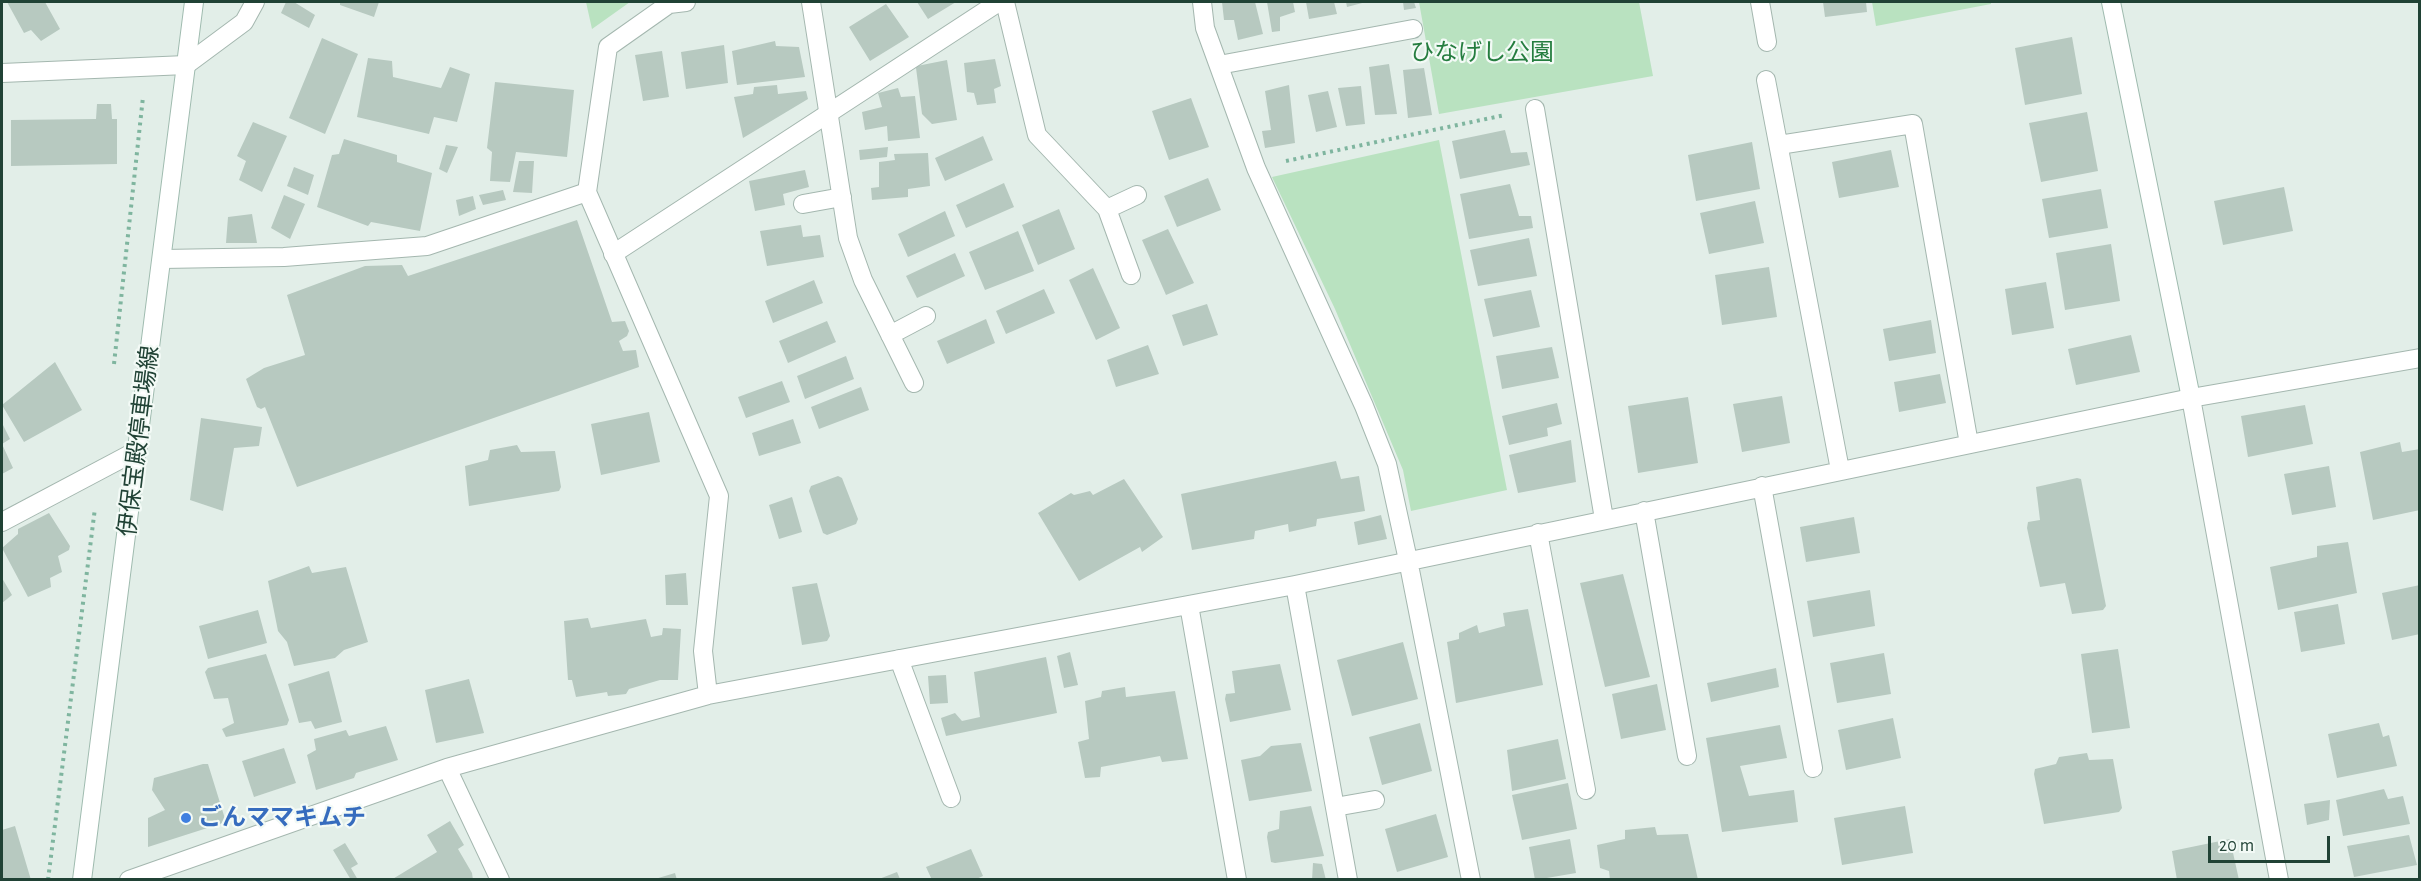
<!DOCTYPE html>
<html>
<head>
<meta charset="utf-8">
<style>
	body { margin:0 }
	#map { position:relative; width:2421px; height:881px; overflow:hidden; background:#e2eee8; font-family:"Alegreya Sans",sans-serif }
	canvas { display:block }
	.frame { position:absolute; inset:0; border:3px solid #204235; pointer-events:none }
	.scale { position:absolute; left:2208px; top:836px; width:122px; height:27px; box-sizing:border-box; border:3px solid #204235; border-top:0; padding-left:8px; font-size:18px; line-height:21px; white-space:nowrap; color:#204235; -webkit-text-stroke:4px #f3faf6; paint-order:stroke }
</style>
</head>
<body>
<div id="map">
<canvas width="2421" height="881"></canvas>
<div class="frame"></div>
<div class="scale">20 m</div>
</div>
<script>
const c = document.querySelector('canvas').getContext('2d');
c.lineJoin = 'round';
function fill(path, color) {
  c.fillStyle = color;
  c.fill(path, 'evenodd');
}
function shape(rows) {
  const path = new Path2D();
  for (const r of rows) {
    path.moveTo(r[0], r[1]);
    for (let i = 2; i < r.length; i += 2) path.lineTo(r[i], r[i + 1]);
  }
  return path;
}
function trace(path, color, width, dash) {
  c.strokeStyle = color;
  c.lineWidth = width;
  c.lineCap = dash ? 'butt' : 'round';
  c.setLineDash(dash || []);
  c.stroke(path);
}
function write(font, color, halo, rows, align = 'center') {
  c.font = font + ' "Alegreya Sans","Noto Sans JP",sans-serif';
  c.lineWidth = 4.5;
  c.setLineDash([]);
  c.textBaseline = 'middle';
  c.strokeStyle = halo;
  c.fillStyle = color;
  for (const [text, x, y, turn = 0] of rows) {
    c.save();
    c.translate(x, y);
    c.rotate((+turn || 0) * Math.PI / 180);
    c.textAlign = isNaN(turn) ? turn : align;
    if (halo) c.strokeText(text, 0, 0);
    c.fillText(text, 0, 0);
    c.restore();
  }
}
const green = shape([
	[586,2,630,2,592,29],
	[1419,2,1639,2,1653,76,1439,114],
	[1872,2,1991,2,1991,4,1876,26],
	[1439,140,1507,490,1411,511,1403,470,1335,309,1272,177]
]);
const building = shape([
	[7,2,45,2,60,29,41,41,31,30,24,33],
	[286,2,294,2,315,15,309,28,281,13],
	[340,2,379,2,374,17,340,5],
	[917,2,956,2,928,19],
	[1222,2,1255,2,1263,34,1238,40,1234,20,1224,20],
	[1267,2,1293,2,1295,12,1280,17,1280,31,1272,32],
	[1306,2,1334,2,1337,14,1309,19],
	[1346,2,1366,2,1347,7],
	[1403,2,1414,2,1416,8,1404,10],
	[1823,2,1866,2,1867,12,1825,17],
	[886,4,909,37,870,61,849,27],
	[2072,37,2082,94,2025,105,2015,48],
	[322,38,358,54,325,134,289,118],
	[775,41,776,46,799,47,805,77,737,85,732,51],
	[724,45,728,83,686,89,681,52],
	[662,51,669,97,643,101,635,55],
	[368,58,392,61,393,77,441,88,450,67,470,74,457,122,434,117,429,134,357,117],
	[995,59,1001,86,994,89,996,103,977,105,974,93,967,92,964,63],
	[947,60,957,120,932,124,922,114,916,68,917,66],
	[1389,64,1397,114,1375,115,1369,67],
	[1424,68,1432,115,1408,118,1403,70],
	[495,82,574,90,567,157,516,152,510,182,490,181,492,152,487,148],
	[777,85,778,94,806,91,808,99,743,138,734,97,753,94,754,87],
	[1289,85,1295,143,1265,148,1262,131,1271,130,1265,91],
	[1361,86,1365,124,1346,126,1338,88],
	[898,88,901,97,915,96,920,138,888,141,887,126,865,130,862,112,882,107,878,93],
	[1328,91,1337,127,1316,132,1308,95],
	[1191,98,1209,147,1169,160,1152,111],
	[97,104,111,104,112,119,117,119,117,164,11,166,11,120,96,119],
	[2087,112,2098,171,2041,182,2029,123],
	[253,122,287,136,262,192,239,180,246,161,237,156],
	[1505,130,1511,153,1527,152,1530,165,1460,179,1452,141],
	[983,136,993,160,945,181,935,158],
	[344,139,397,155,397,162,432,173,420,231,371,222,368,226,317,207,332,155,339,154],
	[1752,142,1760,189,1696,201,1688,155],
	[446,145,458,147,447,173,439,169],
	[888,147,887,157,860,160,859,150],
	[1891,150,1899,187,1839,198,1832,162],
	[928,153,930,186,908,189,908,197,872,200,871,188,879,187,879,162,895,160,894,154],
	[519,161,534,161,532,193,513,192],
	[294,167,314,175,308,195,287,186],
	[805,170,809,187,783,194,785,205,755,211,749,181],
	[1208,178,1221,210,1177,227,1164,196],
	[1004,183,1014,207,966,228,956,205],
	[1510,184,1519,216,1531,216,1533,228,1469,239,1460,194],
	[2284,187,2293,231,2223,245,2214,201],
	[2101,189,2108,228,2049,238,2042,199],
	[503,190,506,200,483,205,479,195],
	[284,195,305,204,290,239,271,228],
	[473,196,476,209,459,216,456,200],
	[1755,201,1764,243,1709,254,1700,213],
	[1059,209,1075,249,1038,265,1022,225],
	[945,211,955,236,908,257,898,234],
	[252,214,257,243,226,243,228,217],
	[577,220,612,322,625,321,629,331,627,336,619,341,623,351,636,350,639,367,297,487,265,407,261,409,257,407,246,379,264,368,305,355,287,295,365,266,402,265,408,276],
	[801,225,803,237,820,235,824,257,767,266,760,231],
	[1168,229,1194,283,1166,295,1142,240],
	[1018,231,1034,271,985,290,969,252],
	[1529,238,1537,276,1478,286,1470,250],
	[2111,244,2120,301,2065,310,2056,253],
	[955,253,965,276,917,298,906,276],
	[1769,267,1777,317,1722,325,1715,275],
	[1093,268,1120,328,1096,340,1069,280],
	[814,280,823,303,773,323,765,301],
	[2046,282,2054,328,2012,335,2005,289],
	[1044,289,1055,313,1006,334,996,311],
	[1531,290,1540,327,1493,337,1484,299],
	[1207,304,1218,335,1183,346,1172,315],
	[986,319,995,343,947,364,937,341],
	[1931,320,1936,353,1889,361,1883,329],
	[827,321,836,342,788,363,779,341],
	[2131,335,2140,372,2076,385,2068,349],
	[1148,345,1159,374,1116,387,1107,360],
	[1552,347,1559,378,1502,389,1496,356],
	[846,356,854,379,805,399,797,376],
	[55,362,82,410,24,442,2,405],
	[1940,374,1946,403,1899,412,1894,382],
	[782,381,790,402,746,418,738,397],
	[861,387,869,410,819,429,811,407],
	[1782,396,1790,443,1742,452,1733,404],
	[1688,397,1698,463,1638,473,1628,406],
	[1557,403,1562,424,1547,428,1548,436,1509,445,1502,416],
	[2305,405,2313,444,2248,457,2241,416],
	[649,412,660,462,601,475,591,424],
	[201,418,262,427,259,446,234,448,223,511,190,500],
	[793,419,801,443,759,456,752,433],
	[2,423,10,439,2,444,13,468,2,474],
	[1571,440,1576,482,1518,493,1509,455],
	[2400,442,2402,452,2420,449,2420,510,2373,520,2360,452],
	[517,445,521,452,555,451,561,487,559,491,469,506,465,466,488,460,490,450],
	[1336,461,1341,479,1359,476,1365,511,1317,519,1316,526,1289,532,1288,524,1255,531,1254,539,1192,550,1181,494],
	[2329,466,2336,507,2292,515,2284,474],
	[838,476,842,478,858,519,856,524,827,535,823,533,809,491,811,486],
	[2077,478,2081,479,2106,606,2103,610,2072,614,2065,583,2040,587,2027,528,2028,522,2040,520,2036,487],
	[1124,479,1163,537,1142,552,1140,547,1079,581,1038,513,1071,493,1074,495,1090,491,1093,495],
	[792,497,802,532,779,539,769,505],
	[49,513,70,546,69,550,58,556,62,572,50,578,51,587,28,597,2,548,18,534,18,529],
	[1381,515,1387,539,1358,545,1354,522],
	[1854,517,1860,553,1806,562,1800,527],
	[2348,542,2357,593,2278,610,2270,567,2317,557,2317,546],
	[309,566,312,573,346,567,368,642,344,650,335,658,294,666,287,642,278,631,268,581],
	[686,573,688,605,666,605,665,575],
	[1623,574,1650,677,1605,687,1580,583],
	[2,578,12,595,2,603],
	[817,583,830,636,827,641,802,645,792,587],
	[2420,585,2420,634,2392,640,2382,593],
	[1870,590,1875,626,1813,637,1807,601],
	[2338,604,2345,644,2301,652,2294,612],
	[1528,609,1543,685,1456,703,1447,642,1459,639,1459,633,1477,625,1479,633,1505,626,1503,613],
	[258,610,267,643,208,659,199,626],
	[588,618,591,628,646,619,651,637,662,635,663,628,681,629,678,680,660,680,629,689,626,694,608,696,607,692,576,697,572,680,568,680,564,621],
	[1403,642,1418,699,1352,716,1337,660],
	[2118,649,2130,728,2092,733,2081,654],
	[1070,652,1078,685,1064,688,1057,656],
	[1884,653,1891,694,1837,703,1830,663],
	[266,654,289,720,287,725,226,737,222,729,234,723,228,698,214,699,205,672,208,668],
	[1046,657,1057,713,946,736,941,718,955,713,962,721,980,717,974,672],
	[1280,664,1291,710,1230,722,1225,699,1226,694,1235,693,1232,671],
	[1776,668,1779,687,1711,702,1707,683],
	[329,671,342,722,315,729,311,721,299,723,288,684],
	[946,675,948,703,930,704,928,676],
	[469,679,484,733,436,743,425,690],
	[1657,684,1666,730,1621,739,1612,694],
	[1125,687,1126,697,1175,691,1188,759,1162,762,1160,756,1101,767,1100,777,1085,778,1078,742,1089,739,1085,701,1101,697,1102,691],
	[1893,718,1901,758,1846,770,1838,730],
	[1420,723,1432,771,1382,785,1369,737],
	[2379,723,2383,737,2389,735,2397,766,2337,778,2328,734],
	[1780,725,1787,758,1740,766,1749,796,1794,790,1798,822,1722,832,1706,738],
	[386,726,398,760,356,773,354,778,316,790,307,755,316,750,314,739,346,730,349,736],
	[1558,739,1566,779,1512,791,1507,750],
	[1301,743,1312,791,1249,801,1241,760,1260,756,1271,746],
	[284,748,296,783,254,797,242,761],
	[2087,753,2089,760,2113,759,2122,808,2119,812,2044,824,2034,774,2035,769,2056,764,2059,757],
	[203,764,208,764,226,822,148,847,148,818,165,810,152,790,154,778],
	[1568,783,1577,829,1522,840,1512,795],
	[2384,789,2388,799,2403,796,2410,824,2343,836,2336,800],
	[2330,800,2329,820,2307,825,2304,804],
	[1311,806,1324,856,1275,863,1271,862,1267,837,1268,832,1279,829,1280,811],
	[1905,806,1913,853,1842,865,1834,818],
	[1436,814,1448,857,1397,872,1385,829],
	[450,821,464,845,458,849,472,873,473,880,391,880,437,852,427,835],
	[15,826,31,880,2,880,2,830],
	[1655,827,1657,835,1688,834,1698,880,1610,880,1609,871,1600,868,1597,845,1625,839,1625,830],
	[2409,835,2417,865,2354,877,2347,846],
	[1570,839,1576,873,1535,880,1529,847],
	[2230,839,2239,880,2177,880,2172,851],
	[345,843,358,864,351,868,358,880,351,880,333,850],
	[971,849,983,876,974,880,932,880,926,867],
	[1313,863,1322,864,1326,880,1312,880],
	[897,872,900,879,879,879],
	[675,873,677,880,655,880,655,879]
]);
const path = shape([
	[1286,161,1505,115],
	[114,364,143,97],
	[48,880,95,508]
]);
const lane = shape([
	[613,254,999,2],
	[162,259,284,257,427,246,587,192]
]);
const street = shape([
	[686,2,669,4,608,47,587,192,719,496,703,651,708,695],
	[811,2,848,238,863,280,914,383],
	[1005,2,1037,135,1107,209,1131,275],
	[1202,2,1205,28,1256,168,1364,406,1387,464,1408,560,1471,880],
	[1760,2,1767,42],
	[1219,65,1413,29],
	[2,73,186,65,244,22,255,2],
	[1766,80,1840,470],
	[1535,109,1604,519],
	[1779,145,1913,124,1969,444],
	[803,204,842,197],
	[1107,209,1137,195],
	[890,335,926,316],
	[2191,398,2279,880],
	[1762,486,1813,768],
	[1644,511,1687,756],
	[2,522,138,450],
	[1538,533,1586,790],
	[1295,585,1348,880],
	[1189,605,1237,880],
	[899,659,951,798],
	[447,768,500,880],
	[1335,807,1375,800],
	[129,880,447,768,708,695,1295,585,2191,398,2420,358]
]);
const secondary = shape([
	[2111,2,2191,398],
	[82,880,194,2]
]);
const markers = [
	[186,818,6,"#3f7fe0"]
];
const parkNames = [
	["ひなげし公園",1482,53]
];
const streetNames = [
	["伊保宝殿停車場線",139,441,-83]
];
const shopNames = [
	["ごんママキムチ",198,818]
];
fill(green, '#b9e2c0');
fill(building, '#b7c9c0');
trace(lane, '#a4b7af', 20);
trace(street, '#a4b7af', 20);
trace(secondary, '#9fbbaf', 20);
trace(path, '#7fb59f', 4, [3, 4.5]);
trace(lane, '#fff', 18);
trace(street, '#fff', 18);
trace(secondary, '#fff', 18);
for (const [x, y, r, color] of markers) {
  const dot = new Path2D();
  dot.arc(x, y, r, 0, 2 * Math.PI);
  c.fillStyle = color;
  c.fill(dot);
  trace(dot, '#f3faf6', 2);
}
write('24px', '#257d3f', '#f3faf6', parkNames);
write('24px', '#204235', '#f3faf6', streetNames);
write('bold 24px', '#366cbe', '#f3faf6', shopNames, 'left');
</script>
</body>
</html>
